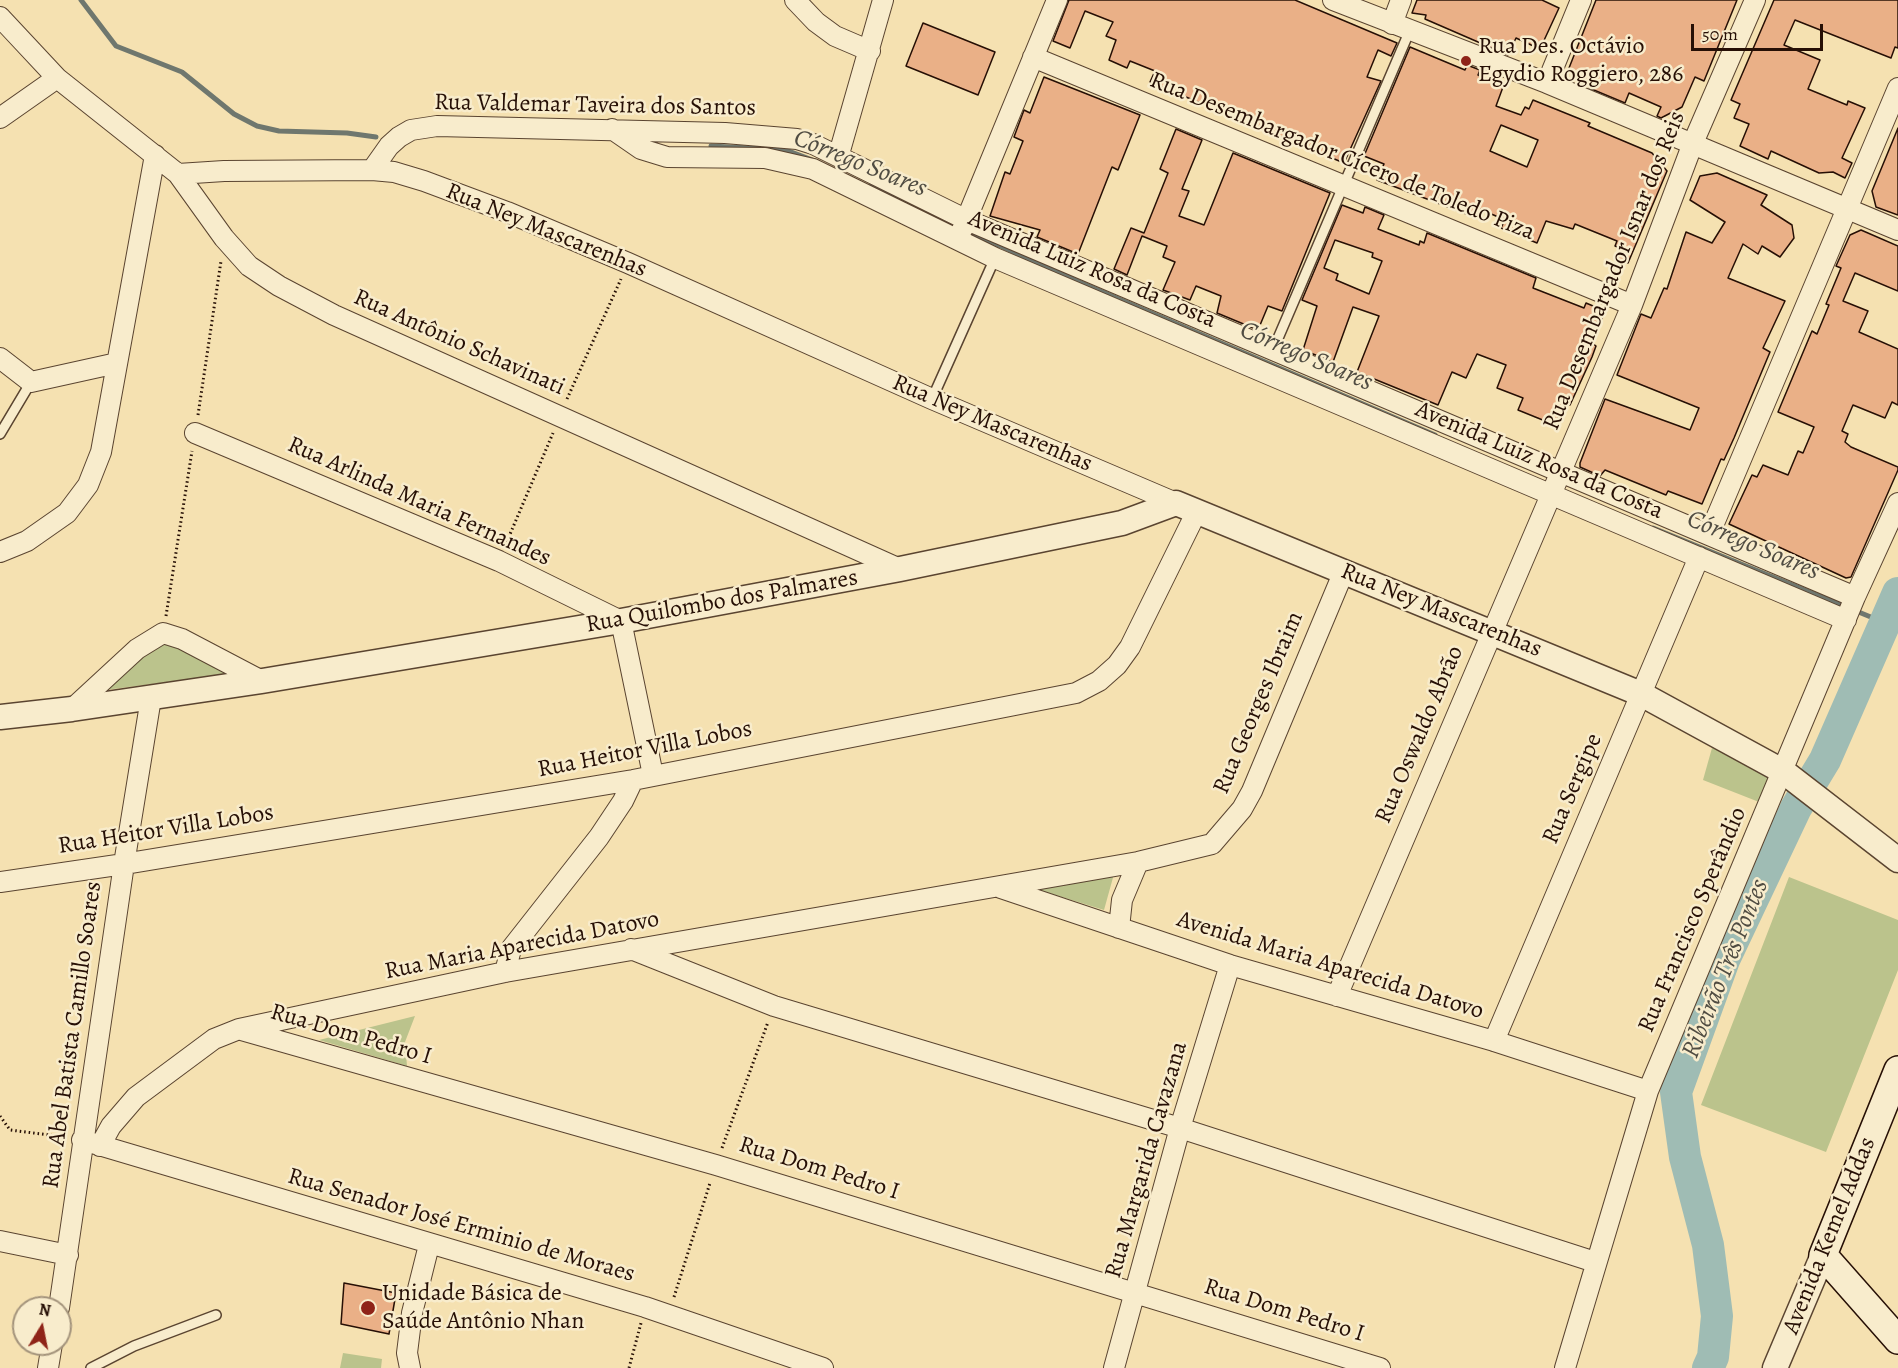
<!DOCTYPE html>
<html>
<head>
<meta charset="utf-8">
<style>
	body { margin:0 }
	#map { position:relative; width:1898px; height:1368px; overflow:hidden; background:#f5e1b1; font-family:Alegreya,serif }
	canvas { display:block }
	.north { position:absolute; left:12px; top:1296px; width:60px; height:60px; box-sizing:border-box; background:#f8eccc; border:2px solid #a4947c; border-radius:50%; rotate:10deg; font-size:16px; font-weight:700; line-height:24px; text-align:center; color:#260f05 }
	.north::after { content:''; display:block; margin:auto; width:21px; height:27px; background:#8f2418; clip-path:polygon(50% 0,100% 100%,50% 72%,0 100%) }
	.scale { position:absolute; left:1691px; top:24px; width:132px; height:27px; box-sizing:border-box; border:3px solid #260f05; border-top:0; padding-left:8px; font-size:18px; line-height:21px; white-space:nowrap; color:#260f05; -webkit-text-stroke:4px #f8eccc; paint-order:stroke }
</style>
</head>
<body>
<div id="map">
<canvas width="1898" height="1368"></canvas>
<div class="north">N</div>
<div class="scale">50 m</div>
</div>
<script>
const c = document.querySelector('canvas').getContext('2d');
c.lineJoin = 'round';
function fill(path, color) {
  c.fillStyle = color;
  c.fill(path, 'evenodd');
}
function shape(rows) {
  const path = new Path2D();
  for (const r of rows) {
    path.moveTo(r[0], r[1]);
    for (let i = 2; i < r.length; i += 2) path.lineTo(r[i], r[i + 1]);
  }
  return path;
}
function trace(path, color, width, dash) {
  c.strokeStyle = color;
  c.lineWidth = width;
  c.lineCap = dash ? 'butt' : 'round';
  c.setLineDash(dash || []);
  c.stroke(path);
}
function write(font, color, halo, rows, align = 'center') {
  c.font = font + ' Alegreya,serif';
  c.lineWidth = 5;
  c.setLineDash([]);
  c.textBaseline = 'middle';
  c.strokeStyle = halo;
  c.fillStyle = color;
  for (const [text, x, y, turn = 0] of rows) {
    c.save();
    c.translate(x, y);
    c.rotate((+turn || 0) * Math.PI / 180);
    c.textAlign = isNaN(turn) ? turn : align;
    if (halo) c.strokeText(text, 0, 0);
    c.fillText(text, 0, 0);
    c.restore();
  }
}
const green = shape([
	[164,640,236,673,98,691],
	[1712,748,1776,773,1759,802,1703,780],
	[1114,874,1104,910,1039,890,1039,885],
	[1789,877,1898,920,1898,970,1826,1152,1701,1105],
	[415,1016,405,1042,407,1066,319,1040],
	[343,1353,382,1359,381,1368,340,1368]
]);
const stream = shape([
	[81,0,116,46,182,72,234,114,257,126,279,131,347,133,376,137],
	[711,146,786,150,815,161],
	[870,186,1077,281,1435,435],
	[1653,528,1883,622]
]);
const river = shape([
	[1708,1368,1713,1357,1717,1316,1708,1245,1685,1157,1676,1092,1724,960,1796,808,1825,760,1898,593]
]);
const building = shape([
	[1069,0,1295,0,1397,43,1391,56,1378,50,1367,77,1381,81,1344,163,1150,82,1155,71,1130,61,1127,68,1109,60,1116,40,1106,36,1113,22,1085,11,1070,48,1053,41,1069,0],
	[1417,0,1542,0,1559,8,1540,49,1516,38,1508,55,1425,19,1426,15,1412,13,1417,0],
	[1596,0,1737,0,1704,81,1695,77,1682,107,1661,118,1657,116,1661,107,1629,93,1625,103,1589,88,1590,85,1577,78,1569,68,1596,0],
	[1774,0,1898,0,1898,48,1895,47,1891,58,1795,20,1784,45,1820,60,1808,89,1847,105,1848,101,1865,108,1842,158,1852,163,1845,178,1833,172,1819,173,1771,151,1768,159,1740,146,1749,124,1734,118,1740,104,1731,100,1774,0],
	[923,23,995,52,978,95,906,66,923,23],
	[1410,47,1465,70,1467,65,1480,70,1478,75,1503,87,1496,106,1521,115,1525,107,1529,109,1533,100,1590,123,1588,126,1652,153,1667,171,1628,263,1616,258,1620,248,1615,246,1617,241,1575,224,1573,229,1546,221,1537,243,1501,228,1505,220,1480,209,1477,218,1377,180,1384,164,1364,156,1410,47],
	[1501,125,1538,140,1527,167,1490,151,1501,125],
	[1044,77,1140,115,1118,170,1112,167,1078,254,1037,237,1040,230,990,216,1005,172,1010,174,1023,141,1014,137,1024,110,1030,113,1044,77],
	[1898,128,1898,215,1876,207,1872,191,1898,128],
	[1176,129,1202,140,1182,189,1189,191,1179,216,1204,225,1233,153,1330,193,1282,311,1268,306,1258,330,1217,313,1221,296,1196,286,1190,300,1163,290,1175,262,1163,257,1167,246,1142,236,1127,275,1114,269,1131,228,1144,233,1168,173,1160,169,1176,129],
	[1717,173,1767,195,1761,205,1792,225,1794,238,1780,257,1762,246,1758,254,1743,244,1728,278,1785,301,1763,348,1770,352,1734,438,1724,460,1721,459,1702,504,1668,491,1666,495,1605,470,1600,476,1580,467,1580,463,1605,399,1690,430,1699,408,1617,375,1641,314,1651,318,1664,288,1667,289,1686,232,1712,243,1725,222,1690,200,1700,176,1717,173],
	[1342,205,1363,213,1365,207,1384,215,1378,229,1419,245,1420,241,1424,243,1427,233,1536,278,1533,288,1584,308,1586,303,1605,311,1592,343,1596,346,1592,357,1570,405,1564,403,1555,425,1518,410,1523,398,1497,388,1506,365,1477,354,1466,378,1452,372,1438,405,1357,372,1379,316,1353,307,1333,362,1303,350,1317,306,1302,300,1342,205],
	[1335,240,1373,253,1372,257,1382,261,1369,294,1336,280,1338,274,1324,268,1335,240],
	[1861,230,1898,246,1898,291,1855,273,1843,301,1868,311,1859,332,1898,349,1898,405,1892,402,1885,418,1853,405,1842,431,1848,434,1845,442,1851,447,1898,467,1898,470,1851,577,1846,578,1729,524,1752,475,1757,477,1763,465,1788,475,1798,451,1803,453,1814,427,1778,412,1812,331,1817,334,1829,305,1826,304,1841,268,1836,266,1850,235,1861,230],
	[344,1283,396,1293,389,1334,341,1324,344,1283]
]);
const path = shape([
	[567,399,621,279],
	[198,415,221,261],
	[505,546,553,433],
	[166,616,192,451],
	[0,1116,10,1130,65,1137],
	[722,1148,768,1022],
	[674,1297,710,1183],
	[629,1368,641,1323]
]);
const service = shape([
	[1273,350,1410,30],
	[932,399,995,258],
	[0,434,31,382],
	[91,1368,134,1346,216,1315]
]);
const minor = shape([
	[795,0,816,22,835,36,870,51],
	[1333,0,1547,83,1898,230],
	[0,17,57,78,178,174,224,238,249,266,279,286,334,315,900,569],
	[1392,24,1401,0],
	[1033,57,1632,305],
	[1547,83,1581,0],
	[0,118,57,78],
	[612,129,641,149,667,157,765,158,813,169,995,258,1846,620],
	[839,154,883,0],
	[372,170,389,146,399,137,411,130,437,126,725,133,797,139,813,144,967,220,1855,597],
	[178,174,224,171,372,170,394,172,424,181,507,212,628,263,932,399,1176,503],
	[962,230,1057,0],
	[0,358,31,382,117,363],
	[195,433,499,561,621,621,653,775],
	[1709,535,1898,88],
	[0,552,27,541,67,513,88,485,101,452,155,155],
	[72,709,137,649,163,633,182,639,262,681],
	[0,882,124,864,633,780,1076,693,1099,681,1117,665,1130,647,1197,511],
	[1001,888,1230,965,1494,1041,1648,1091],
	[1119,928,1122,900,1138,862],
	[631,949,774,1006,1180,1128,1595,1262],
	[505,972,511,949,599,837,623,801,633,780],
	[1337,996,1632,305,1693,143,1755,0],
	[241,1030,716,1165,1380,1368],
	[1494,1041,1699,557],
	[82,1140,645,1307,823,1368],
	[100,1146,111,1126,136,1097,214,1039,239,1029,505,972,1138,862,1212,844,1242,809,1252,791,1344,571],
	[0,1241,68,1255],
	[59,1308,124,864,151,698],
	[48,1368,52,1344],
	[410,1368,407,1353,412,1313,429,1245],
	[1114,1368,1180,1128,1230,965],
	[1565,1368,1648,1091,1855,597,1898,503]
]);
const tertiary = shape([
	[0,717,72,709,262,681,621,621,900,569,1122,523,1176,503,1641,694,1784,772,1898,860],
	[1775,1368,1823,1255]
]);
const secondary = shape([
	[1898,1070,1823,1255,1898,1340]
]);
const markers = [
	[1466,61,6,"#8f2418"],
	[368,1308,8,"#8f2418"]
];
const poiNames = [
	["Rua Des. Octávio",1478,47],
	["Egydio Roggiero, 286",1478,75],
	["Unidade Básica de",382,1294],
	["Saúde Antônio Nhan",382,1322]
];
const streetNames = [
	["Rua Valdemar Taveira dos Santos",595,106,1],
	["Rua Desembargador Cícero de Toledo Piza",1342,157,22],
	["Rua Ney Mascarenhas",546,231,22],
	["Avenida Luiz Rosa da Costa",1092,270,23],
	["Rua Desembargador Isnar dos Reis",1615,271,-68],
	["Rua Antônio Schavinati",459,343,24],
	["Rua Ney Mascarenhas",992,424,23],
	["Avenida Luiz Rosa da Costa",1539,461,23],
	["Rua Arlinda Maria Fernandes",419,502,24],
	["Rua Quilombo dos Palmares",722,602,-10],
	["Rua Ney Mascarenhas",1441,611,22],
	["Rua Georges Ibraim",1259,703,-67],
	["Rua Oswaldo Abrão",1420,735,-67],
	["Rua Heitor Villa Lobos",645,750,-11],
	["Rua Sergipe",1573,789,-67],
	["Rua Heitor Villa Lobos",166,830,-9],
	["Rua Francisco Sperândio",1693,920,-67],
	["Rua Maria Aparecida Datovo",522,946,-11],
	["Avenida Maria Aparecida Datovo",1330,966,17],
	["Rua Abel Batista Camillo Soares",73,1035,-82],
	["Rua Dom Pedro I",351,1035,16],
	["Rua Margarida Cavazana",1147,1160,-74],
	["Rua Dom Pedro I",819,1169,17],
	["Rua Senador José Erminio de Moraes",461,1226,16],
	["Avenida Kemel Addas",1830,1236,-68],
	["Rua Dom Pedro I",1284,1311,17]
];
const waterNames = [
	["Córrego Soares",860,164,22],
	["Córrego Soares",1306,357,23],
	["Córrego Soares",1753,546,23],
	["Ribeirão Três Pontes",1726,969,-68]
];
fill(green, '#bbc38c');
trace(stream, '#6f776e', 5);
trace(river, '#9fbcb4', 32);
fill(building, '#eab087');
trace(building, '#260f05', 1.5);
trace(service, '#5a4430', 12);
trace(minor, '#5a4430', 22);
trace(tertiary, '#5a4430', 27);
trace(secondary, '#260f05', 30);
trace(path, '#260f05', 3, [1.5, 3]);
trace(service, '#f8eccc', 9);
trace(minor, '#f8eccc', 20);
trace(tertiary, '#f8eccc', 24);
trace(secondary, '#f8eccc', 27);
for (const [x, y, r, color] of markers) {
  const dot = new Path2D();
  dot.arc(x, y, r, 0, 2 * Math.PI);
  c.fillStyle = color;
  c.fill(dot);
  trace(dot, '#f8eccc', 2);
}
write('24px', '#260f05', '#f8eccc', poiNames, 'left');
write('24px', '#260f05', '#f8eccc', streetNames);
write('italic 26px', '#504c42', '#f8eccc', waterNames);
</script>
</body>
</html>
